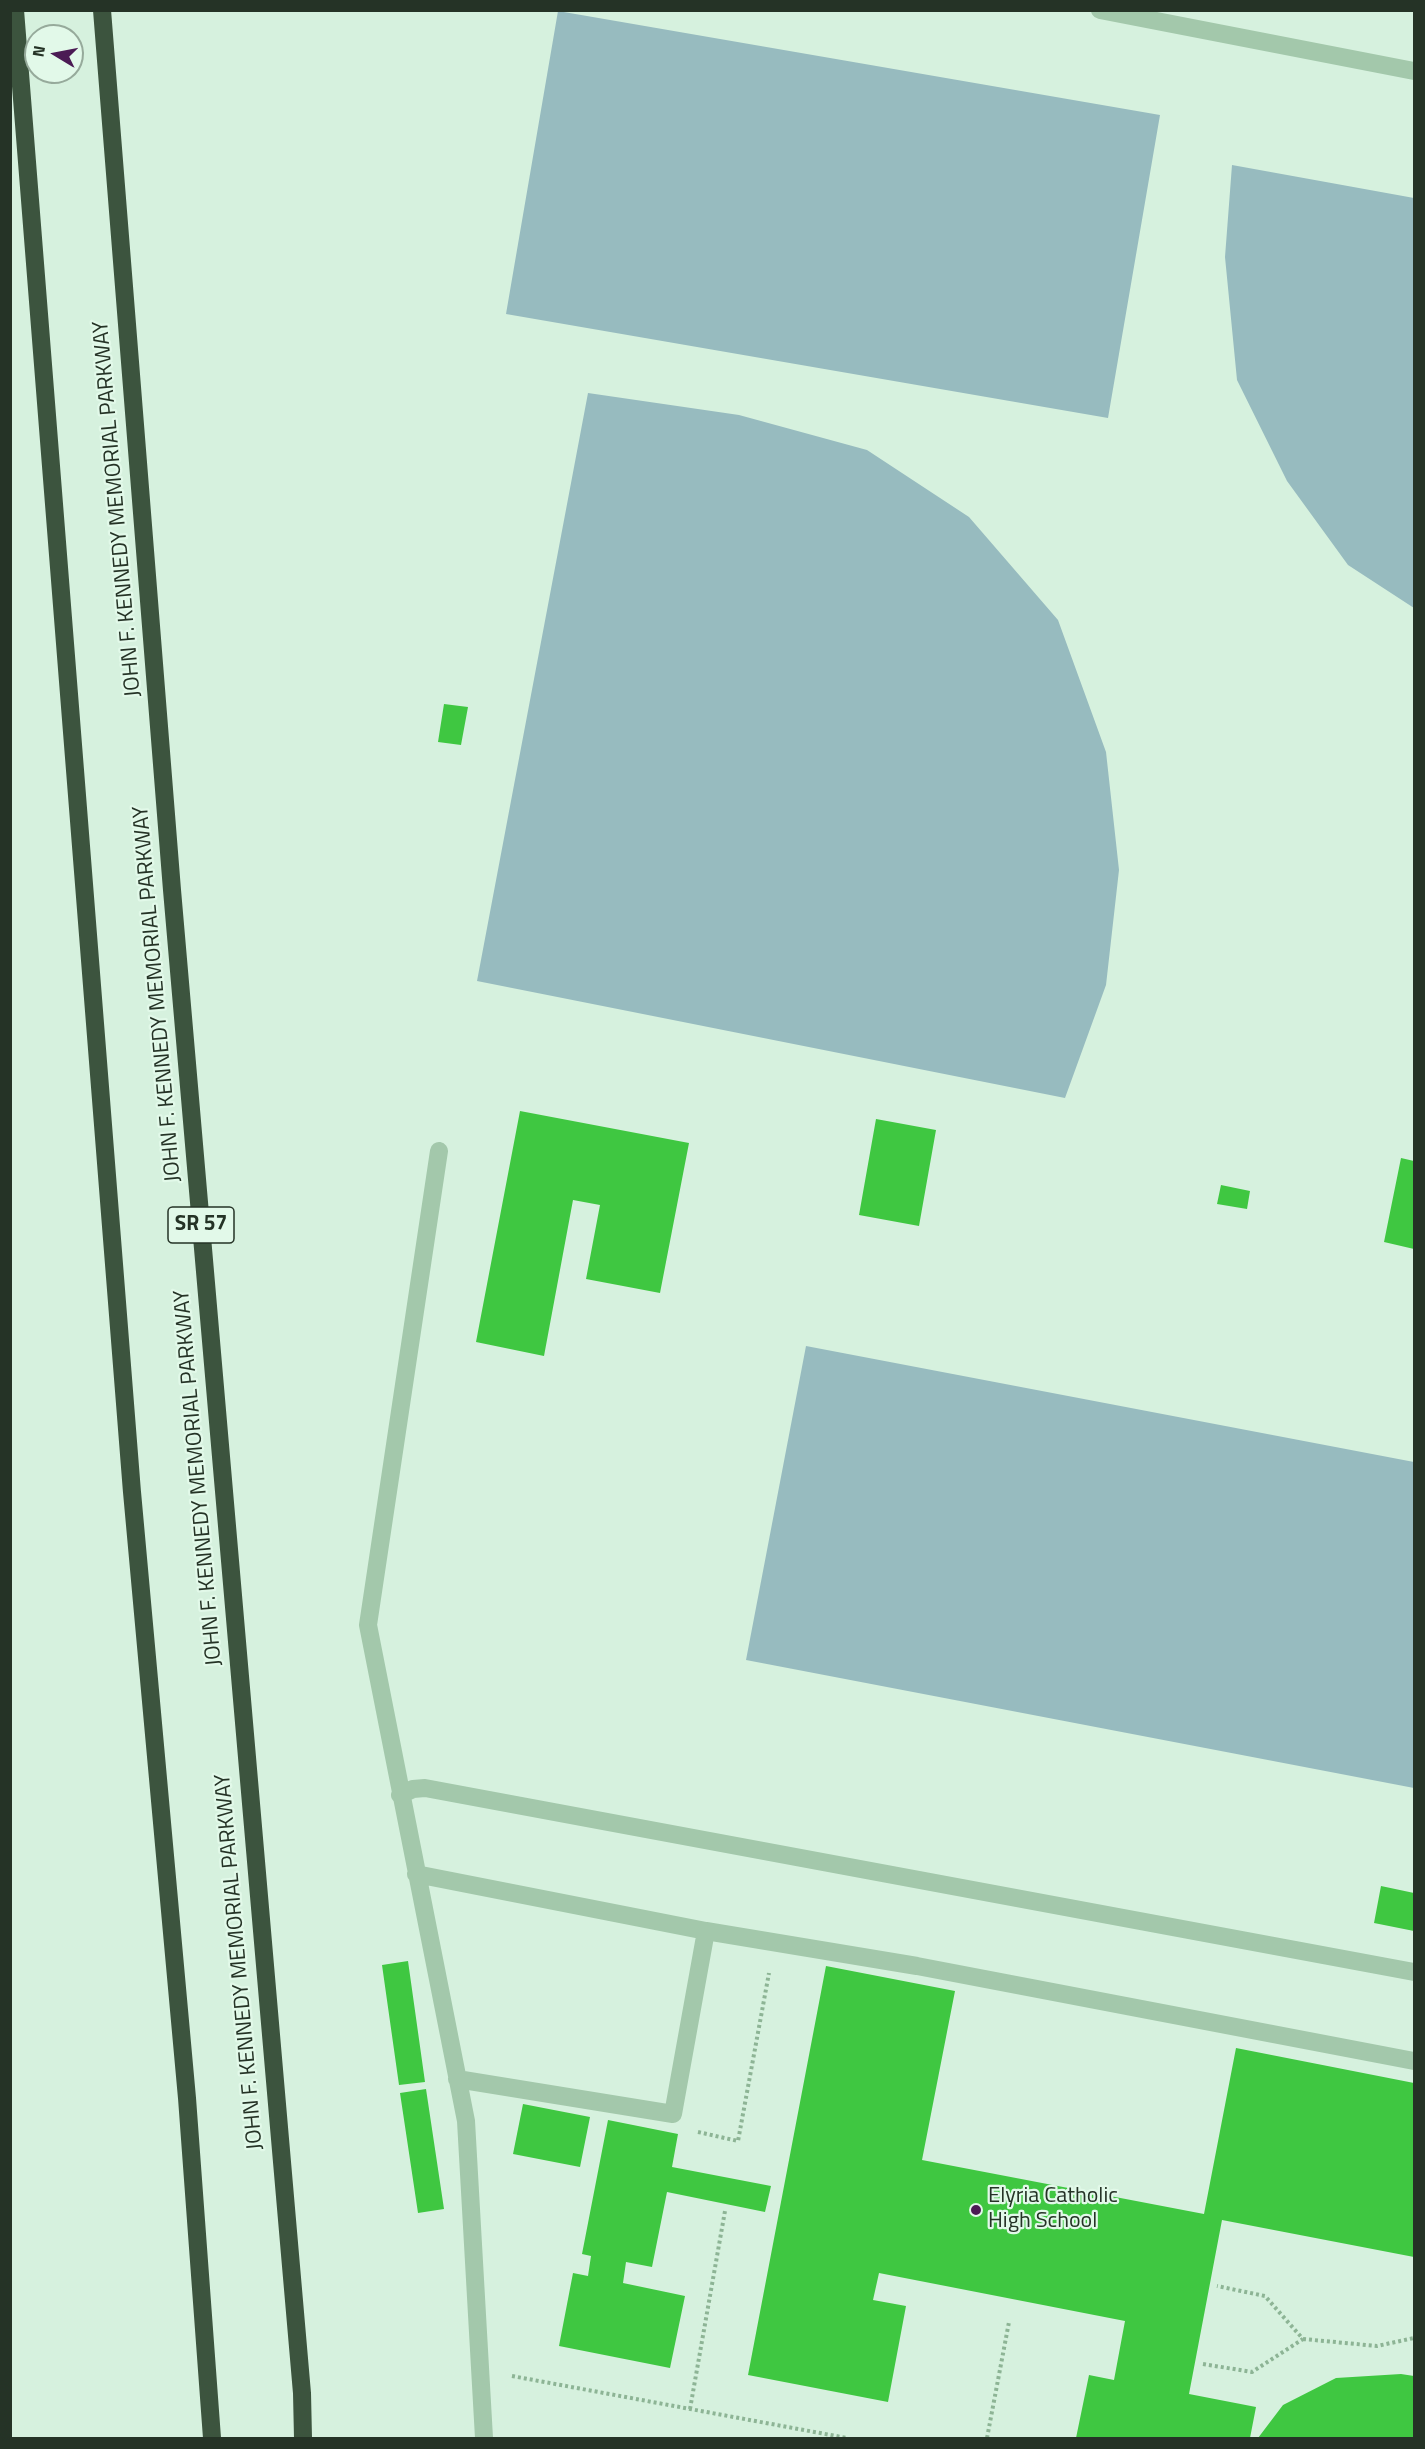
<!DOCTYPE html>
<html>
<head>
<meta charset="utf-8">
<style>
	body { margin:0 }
	#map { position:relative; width:1425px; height:2449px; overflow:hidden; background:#d6f1de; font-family:"Titillium Web",sans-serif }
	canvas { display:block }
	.frame { position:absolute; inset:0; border:12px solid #253326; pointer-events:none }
	.north { position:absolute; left:24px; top:24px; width:60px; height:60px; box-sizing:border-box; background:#e2f9e9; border:2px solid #96aa9b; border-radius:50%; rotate:280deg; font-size:16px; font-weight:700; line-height:24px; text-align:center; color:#253326 }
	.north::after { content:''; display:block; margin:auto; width:21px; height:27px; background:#4b1b54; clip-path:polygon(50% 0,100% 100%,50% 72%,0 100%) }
</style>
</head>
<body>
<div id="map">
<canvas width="1425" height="2449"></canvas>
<div class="frame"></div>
<div class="north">N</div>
</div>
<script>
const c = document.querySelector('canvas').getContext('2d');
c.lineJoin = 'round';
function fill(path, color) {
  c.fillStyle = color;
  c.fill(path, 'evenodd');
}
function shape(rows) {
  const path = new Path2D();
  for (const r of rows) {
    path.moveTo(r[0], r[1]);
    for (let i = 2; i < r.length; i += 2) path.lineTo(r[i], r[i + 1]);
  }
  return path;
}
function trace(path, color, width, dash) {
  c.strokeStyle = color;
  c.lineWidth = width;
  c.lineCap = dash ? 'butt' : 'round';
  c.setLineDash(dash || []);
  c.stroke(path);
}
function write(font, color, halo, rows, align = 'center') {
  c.font = font + ' "Titillium Web",sans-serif';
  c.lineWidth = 4.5;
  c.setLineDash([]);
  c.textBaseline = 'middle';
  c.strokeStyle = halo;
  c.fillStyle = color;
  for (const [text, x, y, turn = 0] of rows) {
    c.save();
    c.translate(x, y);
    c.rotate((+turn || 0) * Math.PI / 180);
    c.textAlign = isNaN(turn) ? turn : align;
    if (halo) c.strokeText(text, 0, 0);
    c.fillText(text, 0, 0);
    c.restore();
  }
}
const green = shape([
	[558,11,1160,115,1108,418,506,314],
	[1232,165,1414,198,1414,608,1348,565,1287,481,1237,380,1225,257],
	[588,393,739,415,867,450,969,517,1058,620,1106,752,1119,870,1106,985,1065,1098,477,981],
	[806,1346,1414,1462,1414,1788,746,1660]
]);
const building = shape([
	[444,704,468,707,461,745,438,742],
	[520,1111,689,1143,660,1293,586,1279,600,1205,573,1200,544,1356,476,1342],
	[876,1119,936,1130,919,1226,859,1215],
	[1401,1158,1414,1161,1414,1249,1384,1242],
	[1221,1185,1250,1191,1247,1209,1217,1204],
	[1381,1886,1414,1893,1414,1931,1374,1923],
	[408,1961,425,2082,399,2085,382,1965],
	[826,1966,955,1991,922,2160,1204,2214,1236,2048,1414,2083,1414,2257,1222,2220,1189,2394,1256,2407,1250,2438,1076,2438,1089,2375,1114,2380,1125,2321,879,2273,873,2300,906,2306,888,2402,748,2375],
	[426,2089,444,2209,418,2213,400,2093],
	[523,2104,590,2117,580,2167,513,2154],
	[608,2120,678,2134,672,2167,771,2186,765,2212,667,2192,652,2267,626,2262,623,2283,685,2296,670,2368,559,2346,573,2273,588,2276,591,2256,582,2254],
	[1401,2374,1414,2376,1414,2438,1258,2438,1283,2405,1336,2378]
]);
const path = shape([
	[698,2132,738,2141,769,1973],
	[1303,2339,1377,2346,1414,2338],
	[1203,2364,1252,2372,1303,2339,1265,2296,1217,2286],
	[512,2376,847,2438],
	[690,2409,725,2211],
	[987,2438,1009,2322]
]);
const minor = shape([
	[1100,10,1414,71],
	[439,1151,368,1625,466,2121,484,2438],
	[400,1795,413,1789,425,1788,1414,1972],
	[416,1874,706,1931,673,2114,457,2079],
	[706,1931,917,1966,1414,2061]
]);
const highway = shape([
	[15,10,132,1492,187,2098,212,2438],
	[102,10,172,890,302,2393,303,2438]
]);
const markers = [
	[976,2210,6,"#4b1b54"]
];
const shields = [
	[201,1225,66]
];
const shieldNames = [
	["SR 57",201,1225]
];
const streetNames = [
	["JOHN F. KENNEDY MEMORIAL PARKWAY",118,509,-95],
	["JOHN F. KENNEDY MEMORIAL PARKWAY",158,994,-95],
	["JOHN F. KENNEDY MEMORIAL PARKWAY",199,1478,-95],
	["JOHN F. KENNEDY MEMORIAL PARKWAY",240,1962,-95]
];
const poiNames = [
	["Elyria Catholic",988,2197],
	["High School",988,2222]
];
fill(green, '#97bbbf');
fill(building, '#3fc741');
trace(path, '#8db495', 4, [3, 3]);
trace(minor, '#a3c8ab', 18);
trace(highway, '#3c543e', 18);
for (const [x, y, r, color] of markers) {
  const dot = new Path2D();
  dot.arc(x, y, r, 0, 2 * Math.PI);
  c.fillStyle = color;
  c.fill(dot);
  trace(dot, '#e2f9e9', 2);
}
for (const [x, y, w] of shields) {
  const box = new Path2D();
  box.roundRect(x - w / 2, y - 18, w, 36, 4.5);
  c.fillStyle = '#e2f9e9';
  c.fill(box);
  trace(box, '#253326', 1.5);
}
write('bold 21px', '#253326', null, shieldNames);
write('22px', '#253326', '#e2f9e9', streetNames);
write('22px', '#253326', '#e2f9e9', poiNames, 'left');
</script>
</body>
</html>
